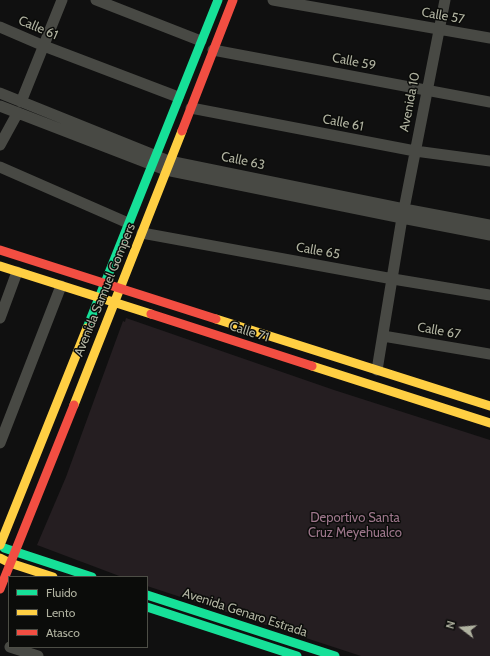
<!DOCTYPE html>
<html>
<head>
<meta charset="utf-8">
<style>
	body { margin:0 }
	#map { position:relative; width:490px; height:656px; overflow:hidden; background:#101010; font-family:Cabin,sans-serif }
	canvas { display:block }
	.legend { position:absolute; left:8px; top:576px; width:140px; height:72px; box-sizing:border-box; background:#0b0c0a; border:1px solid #4d4e46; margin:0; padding:5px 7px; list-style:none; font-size:12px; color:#b0b2a0 }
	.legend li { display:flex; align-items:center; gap:8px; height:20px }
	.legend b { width:20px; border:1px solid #4d4e46 }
	.north { position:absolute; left:442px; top:608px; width:40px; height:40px; -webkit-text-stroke:3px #0b0c0a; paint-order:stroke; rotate:286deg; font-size:11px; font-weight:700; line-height:16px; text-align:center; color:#b0b2a0 }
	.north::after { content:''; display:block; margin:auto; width:14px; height:18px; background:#b0b2a0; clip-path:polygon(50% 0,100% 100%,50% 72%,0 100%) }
</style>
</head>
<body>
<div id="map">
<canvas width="490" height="656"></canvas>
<ul class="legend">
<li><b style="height:5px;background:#16e098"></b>Fluido</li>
<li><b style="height:5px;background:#ffcf43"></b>Lento</li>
<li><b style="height:5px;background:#f24e42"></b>Atasco</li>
</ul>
<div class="north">N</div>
</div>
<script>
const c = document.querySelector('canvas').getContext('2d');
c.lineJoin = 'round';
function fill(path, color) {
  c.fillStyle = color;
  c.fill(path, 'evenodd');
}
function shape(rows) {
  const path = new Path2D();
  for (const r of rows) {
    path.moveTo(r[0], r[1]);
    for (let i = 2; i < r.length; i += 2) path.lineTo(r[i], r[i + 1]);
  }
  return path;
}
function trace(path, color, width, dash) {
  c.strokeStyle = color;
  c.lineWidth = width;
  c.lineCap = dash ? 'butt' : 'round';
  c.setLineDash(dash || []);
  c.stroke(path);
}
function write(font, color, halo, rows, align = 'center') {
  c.font = font + ' Cabin,sans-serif';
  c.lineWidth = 3;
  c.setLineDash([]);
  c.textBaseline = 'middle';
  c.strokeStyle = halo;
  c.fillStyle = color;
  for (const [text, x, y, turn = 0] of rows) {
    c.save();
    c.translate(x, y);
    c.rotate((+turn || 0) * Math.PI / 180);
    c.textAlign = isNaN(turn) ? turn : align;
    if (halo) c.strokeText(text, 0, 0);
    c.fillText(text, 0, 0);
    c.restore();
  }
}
const green = shape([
	[126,318,334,390,490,440,490,656,361,656,147,586,147,577,122,577,37,545,66,477,123,321,125,322]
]);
const street = shape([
	[96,0,201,41],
	[273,0,490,38],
	[0,27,44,46,178,97],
	[213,50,490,102],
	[0,93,169,161,404,209,490,225],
	[21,102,62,0],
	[0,106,166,170,402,218,490,235],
	[191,108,415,151,490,161],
	[0,145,17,114],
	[0,167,128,223],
	[404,209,445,0],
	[142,233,393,279,490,295],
	[0,318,17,272],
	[383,336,490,354],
	[377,370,402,218],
	[0,443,61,286],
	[10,647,38,656]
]);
const fast = shape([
	[87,328,218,0],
	[4,548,92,577],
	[147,595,335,656],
	[147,607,297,656]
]);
const slow = shape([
	[0,266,151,314],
	[216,319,490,406],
	[312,366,490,423],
	[74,405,182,131],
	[0,545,87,328],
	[0,558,10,563,53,577]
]);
const jam = shape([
	[182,131,233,0],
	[0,250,216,319],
	[151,314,312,366],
	[0,589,74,405]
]);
const streetNames = [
	["Calle 57",443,16,10],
	["Calle 61",38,28,23],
	["Calle 59",354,62,11],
	["Avenida 10",410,102,-79],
	["Calle 61",343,123,11],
	["Calle 63",243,161,12],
	["Calle 65",318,251,10],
	["Avenida Samuel Gompers",105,290,-68],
	["Calle 67",439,331,10],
	["Calle 71",249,332,18],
	["Avenida Genaro Estrada",245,613,18]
];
const parkNames = [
	["Deportivo Santa",355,518],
	["Cruz Meyehualco",355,533]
];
fill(green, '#251e21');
trace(street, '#484944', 11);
trace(fast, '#16e098', 9);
trace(slow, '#ffcf43', 9);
trace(jam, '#f24e42', 9);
write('13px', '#b0b2a0', '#0b0c0a', streetNames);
write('13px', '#9d768b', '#0b0c0a', parkNames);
</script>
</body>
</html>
